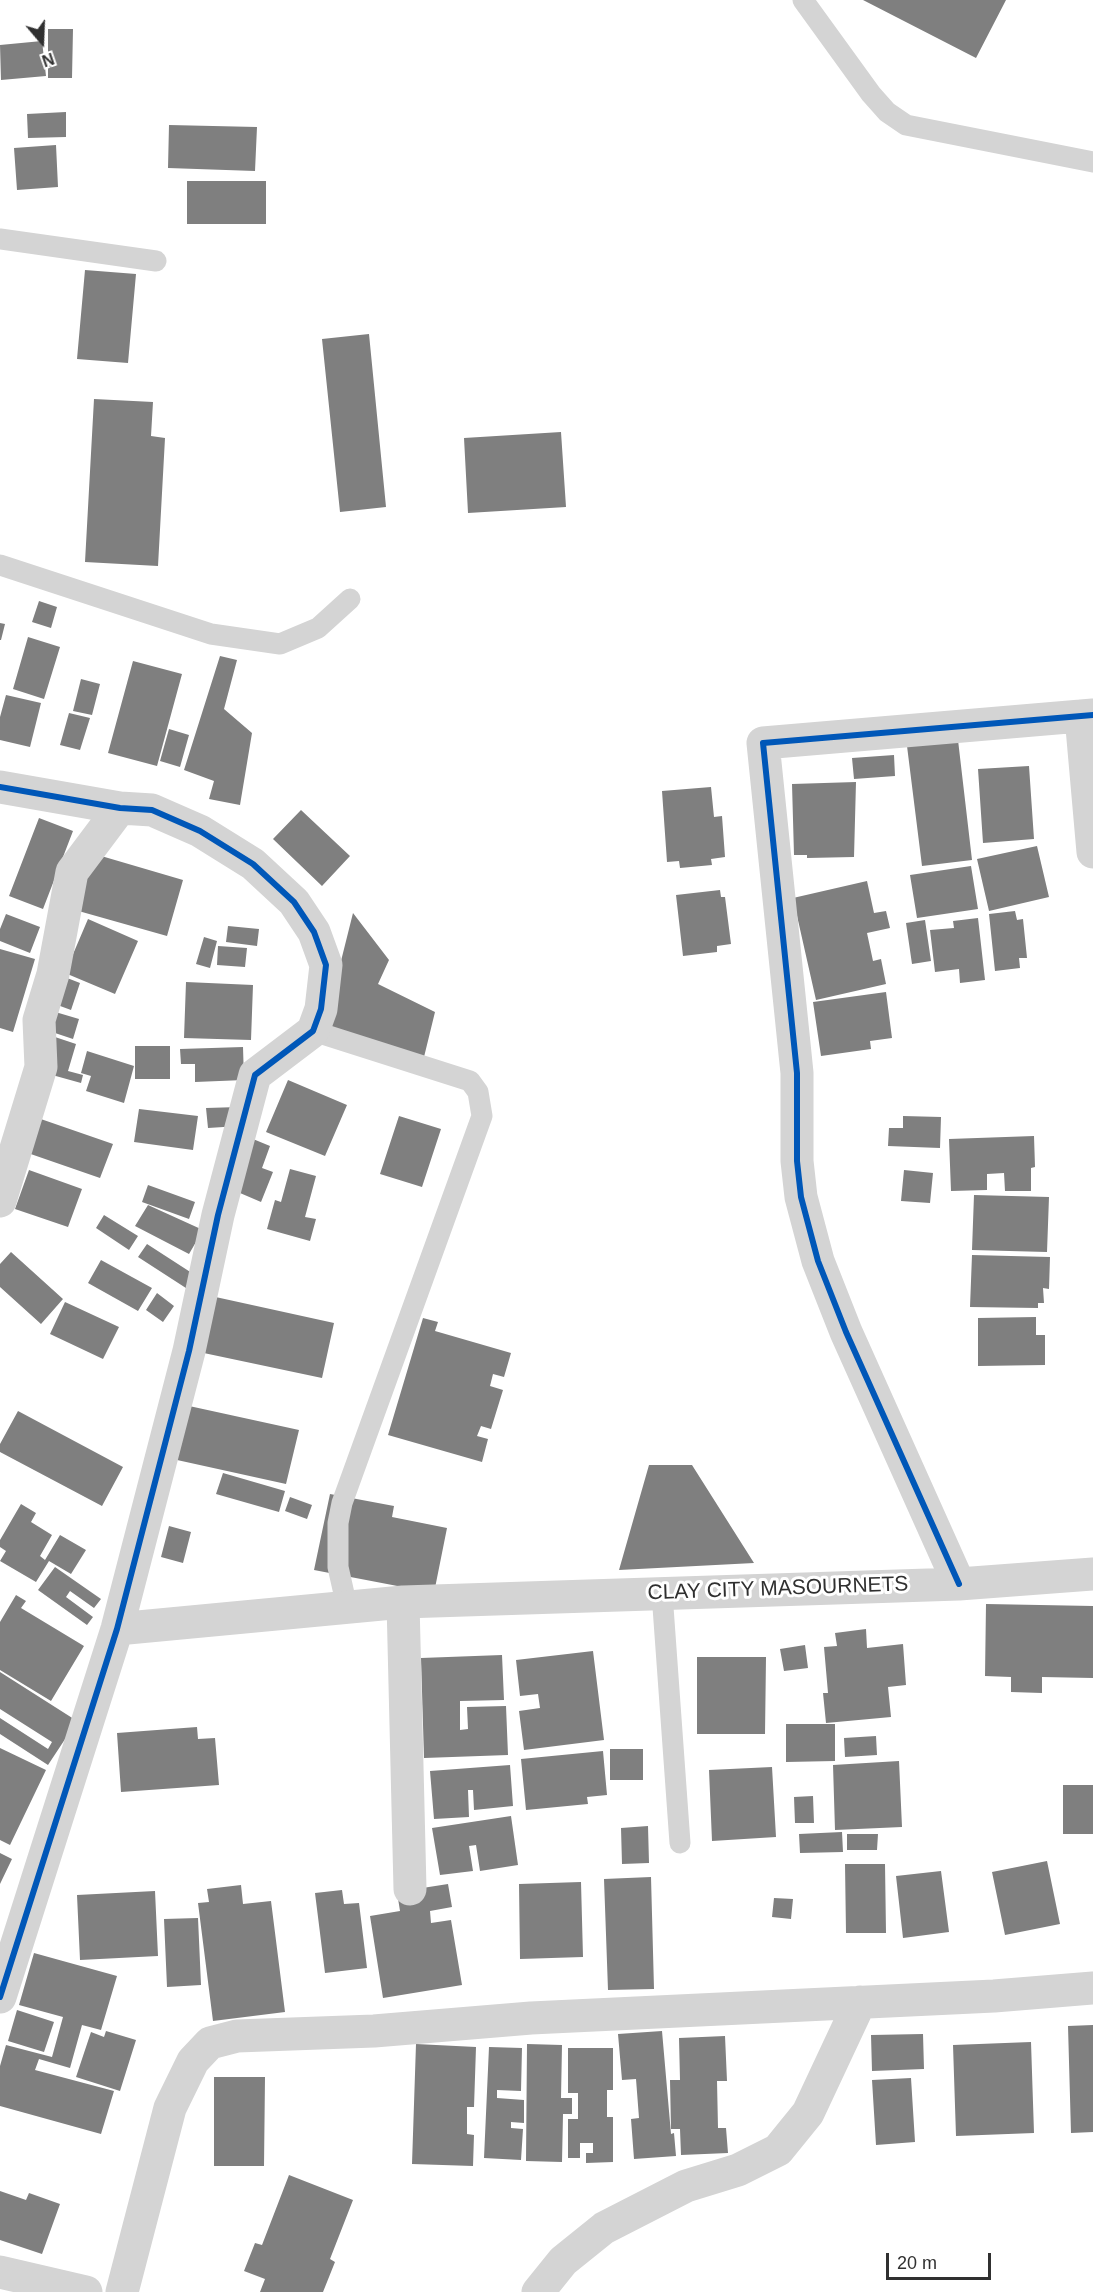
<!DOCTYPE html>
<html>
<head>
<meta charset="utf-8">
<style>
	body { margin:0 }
	#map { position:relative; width:1093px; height:2292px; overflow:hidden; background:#fff; font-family:Arial,sans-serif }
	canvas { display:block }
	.north { position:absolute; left:12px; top:12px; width:60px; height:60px; -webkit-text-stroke:4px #fff; paint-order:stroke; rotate:161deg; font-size:16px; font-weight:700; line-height:24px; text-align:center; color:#303030 }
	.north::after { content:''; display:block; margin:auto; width:21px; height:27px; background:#303030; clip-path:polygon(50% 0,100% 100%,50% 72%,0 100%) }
	.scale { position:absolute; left:886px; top:2253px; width:105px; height:27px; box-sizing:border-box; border:3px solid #303030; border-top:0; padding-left:8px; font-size:18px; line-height:21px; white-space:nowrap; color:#303030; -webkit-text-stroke:4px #fff; paint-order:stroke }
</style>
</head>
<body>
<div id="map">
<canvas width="1093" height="2292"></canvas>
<div class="north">N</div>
<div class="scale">20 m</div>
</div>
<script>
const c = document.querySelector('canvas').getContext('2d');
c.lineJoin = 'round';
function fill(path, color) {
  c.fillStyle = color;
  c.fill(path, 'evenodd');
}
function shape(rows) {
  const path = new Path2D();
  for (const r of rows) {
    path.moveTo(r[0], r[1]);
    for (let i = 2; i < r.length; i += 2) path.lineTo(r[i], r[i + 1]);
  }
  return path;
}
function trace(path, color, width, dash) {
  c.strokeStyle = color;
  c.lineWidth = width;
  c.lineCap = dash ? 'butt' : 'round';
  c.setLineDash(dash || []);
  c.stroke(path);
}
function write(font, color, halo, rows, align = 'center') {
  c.font = font + ' Arial,sans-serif';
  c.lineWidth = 6;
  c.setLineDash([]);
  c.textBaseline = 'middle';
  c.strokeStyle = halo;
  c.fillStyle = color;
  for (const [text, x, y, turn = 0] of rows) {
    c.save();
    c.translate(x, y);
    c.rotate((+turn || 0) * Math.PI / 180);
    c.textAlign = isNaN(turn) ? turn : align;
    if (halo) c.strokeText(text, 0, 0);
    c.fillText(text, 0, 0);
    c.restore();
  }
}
const building = shape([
	[863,0,1006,0,976,58],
	[48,29,73,29,72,78,48,78],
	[42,41,46,76,1,80,0,45],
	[66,112,66,137,28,138,27,114],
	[169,125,257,127,255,171,168,168],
	[56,145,58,187,17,190,14,148],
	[187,181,266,181,266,224,187,224],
	[85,270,136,274,128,363,77,359],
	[369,334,386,507,340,512,322,339],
	[94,399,153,402,151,436,165,438,158,566,85,562],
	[561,432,566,507,468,513,464,438],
	[39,601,57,607,51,628,32,622],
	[0,623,5,624,1,640,0,640],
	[28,637,60,647,44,699,13,689],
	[220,656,237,660,224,709,252,733,240,805,209,799,214,781,184,770],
	[133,661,182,674,157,766,108,753],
	[81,679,100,684,92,715,73,711],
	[6,695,41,703,30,747,0,740,0,717],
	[69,713,90,718,80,750,60,745],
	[169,729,189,735,180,767,160,761],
	[958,740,972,860,922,866,907,746],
	[894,755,895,776,854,779,852,758],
	[1029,766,1034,839,983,843,978,769],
	[856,782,854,857,807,858,807,855,794,855,792,784],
	[711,787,714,817,722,816,725,857,711,859,712,865,680,868,679,861,667,862,662,791],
	[301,810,350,856,322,886,273,839],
	[39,818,73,831,43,909,9,896],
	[1037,846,1049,897,989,911,977,859],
	[91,853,183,880,167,936,75,910],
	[971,866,978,909,917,918,910,875],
	[867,881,874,913,886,911,890,928,867,933,873,961,881,959,886,984,816,1000,793,898],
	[720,890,721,897,725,897,731,944,717,946,717,952,683,956,676,895],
	[1015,911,1017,920,1023,919,1027,958,1019,958,1020,968,995,971,989,914],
	[353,913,389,960,378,984,435,1012,424,1057,325,1025],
	[6,914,40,927,30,953,0,941,0,929],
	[978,918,985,980,960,983,959,969,935,972,930,930,954,928,953,921],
	[88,919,138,941,115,994,65,973],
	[925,920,931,961,912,964,906,923],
	[228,926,259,929,257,946,226,942],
	[204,937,217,941,210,968,196,964],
	[218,946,247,948,245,967,217,965],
	[0,949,35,959,13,1032,0,1028],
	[62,976,80,983,71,1010,52,1003],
	[186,982,253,985,251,1040,184,1038],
	[886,992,892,1038,870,1041,871,1049,821,1056,813,1002],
	[52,1011,79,1019,73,1039,46,1030],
	[55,1037,76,1044,68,1071,83,1075,81,1083,45,1073],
	[135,1046,170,1046,170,1079,135,1079],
	[243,1047,244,1080,195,1082,195,1064,181,1064,180,1049],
	[87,1051,134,1066,124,1103,86,1091,91,1076,81,1073],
	[288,1080,347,1105,325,1156,266,1132],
	[239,1107,239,1126,208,1128,206,1108],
	[139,1109,198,1116,193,1150,134,1142],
	[399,1116,441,1129,422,1187,380,1174],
	[903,1116,941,1117,940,1148,888,1146,889,1128,903,1128],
	[35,1117,113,1144,100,1178,22,1151],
	[1034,1136,1035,1167,1031,1168,1031,1191,1005,1191,1004,1173,987,1174,987,1190,951,1191,949,1139],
	[253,1139,270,1146,262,1168,273,1172,261,1202,233,1190],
	[290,1169,316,1176,305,1217,316,1219,310,1241,267,1229,275,1200,281,1202],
	[29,1170,82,1189,68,1227,15,1209],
	[904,1170,933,1173,930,1203,901,1201],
	[148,1185,195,1202,189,1219,142,1202],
	[974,1195,1049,1197,1047,1252,972,1250],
	[148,1205,203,1230,189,1254,135,1226],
	[104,1215,138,1236,129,1250,96,1228],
	[147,1244,198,1277,189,1290,138,1257],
	[11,1252,63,1299,41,1324,0,1287,0,1264],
	[972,1255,1050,1257,1049,1289,1043,1288,1044,1303,1038,1303,1038,1308,970,1307],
	[101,1260,152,1288,138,1311,88,1283],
	[157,1293,174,1306,163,1322,146,1310],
	[211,1296,334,1323,322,1378,199,1352],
	[65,1302,119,1327,103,1359,50,1334],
	[1036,1317,1036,1335,1045,1335,1045,1365,978,1366,978,1318],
	[423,1318,438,1322,435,1331,511,1353,504,1377,493,1374,490,1386,503,1390,491,1429,481,1426,477,1436,488,1439,482,1462,388,1435],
	[180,1404,299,1430,286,1484,168,1458],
	[18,1411,123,1467,102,1506,0,1452,0,1444],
	[649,1465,692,1465,754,1563,619,1570],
	[223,1473,285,1491,279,1512,216,1494],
	[330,1494,394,1506,392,1517,447,1528,434,1593,314,1570],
	[290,1497,312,1505,307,1519,285,1511],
	[21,1504,36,1513,31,1522,52,1535,40,1556,45,1560,60,1535,86,1550,71,1574,49,1561,36,1582,0,1561,6,1551,0,1547,0,1540],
	[169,1526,191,1532,183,1563,161,1557],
	[55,1567,101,1599,94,1608,70,1591,66,1597,93,1617,87,1625,38,1590],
	[16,1595,26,1601,21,1608,84,1646,51,1701,0,1670,0,1622],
	[986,1604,1093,1606,1093,1678,1042,1677,1042,1693,1011,1692,1011,1677,985,1676],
	[866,1629,867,1648,903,1644,906,1685,888,1687,891,1717,826,1723,823,1693,828,1693,824,1647,837,1646,835,1633],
	[805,1645,808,1668,784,1671,780,1649],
	[593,1651,604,1740,524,1750,519,1711,540,1708,538,1694,520,1696,516,1660],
	[502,1655,504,1700,460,1701,460,1730,468,1729,467,1707,506,1706,508,1755,424,1758,421,1658],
	[697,1657,766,1657,765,1734,697,1734],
	[0,1672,77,1721,48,1765,0,1734,0,1718,48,1749,52,1742,0,1709],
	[786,1724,835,1724,835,1761,786,1762],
	[197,1727,198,1739,215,1738,219,1785,121,1792,117,1733],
	[876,1736,877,1755,845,1757,844,1738],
	[0,1748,46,1770,10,1845,0,1840],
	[610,1749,643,1749,643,1780,610,1780],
	[603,1751,607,1795,587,1797,588,1804,526,1810,521,1759],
	[899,1761,902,1827,835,1830,833,1765],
	[510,1765,513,1806,474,1810,473,1790,468,1790,469,1817,434,1819,430,1771],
	[772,1767,776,1837,712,1841,709,1770],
	[1063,1785,1093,1785,1093,1834,1063,1834],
	[813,1796,814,1823,795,1823,794,1797],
	[511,1816,518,1865,480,1871,476,1845,469,1846,473,1871,440,1875,432,1828],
	[648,1826,649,1863,622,1864,621,1828],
	[842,1832,843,1852,800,1853,799,1834],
	[847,1834,878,1834,877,1850,847,1850],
	[0,1853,12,1859,0,1884],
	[1047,1861,1060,1924,1005,1935,992,1872],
	[845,1864,885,1864,886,1933,846,1933],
	[941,1871,949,1932,903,1938,896,1876],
	[651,1877,654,1989,608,1990,604,1879],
	[581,1882,583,1957,520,1959,519,1884],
	[448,1884,452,1907,430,1911,431,1923,451,1920,462,1985,383,1998,370,1916,400,1911,397,1892],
	[241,1885,243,1904,271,1901,285,2012,213,2021,198,1903,209,1902,207,1889],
	[342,1890,344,1904,359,1903,367,1968,325,1973,315,1893],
	[155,1891,158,1956,80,1960,77,1895],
	[774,1898,793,1899,791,1919,772,1917],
	[198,1918,201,1985,167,1987,164,1919],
	[34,1953,117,1976,101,2030,82,2025,70,2068,39,2059,35,2070,114,2091,101,2134,0,2106,0,2066,6,2045,52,2057,63,2017,19,2005],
	[17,2010,54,2022,44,2052,8,2041],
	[1093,2025,1093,2132,1071,2133,1068,2026],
	[106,2031,136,2040,120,2091,76,2077,91,2032,104,2037],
	[662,2031,671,2134,674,2133,676,2156,634,2159,631,2119,639,2118,636,2079,622,2080,618,2034],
	[923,2034,924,2069,872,2071,871,2035],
	[725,2036,727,2081,717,2081,718,2128,726,2128,728,2153,681,2155,680,2129,671,2129,670,2080,680,2080,679,2038],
	[1031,2042,1034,2133,956,2136,953,2045],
	[416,2044,476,2047,474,2107,467,2107,467,2134,474,2135,473,2166,412,2164],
	[527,2044,562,2045,561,2098,572,2098,572,2114,563,2114,562,2162,526,2161],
	[489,2047,522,2048,521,2091,497,2090,497,2098,524,2100,524,2123,511,2122,511,2128,523,2129,521,2160,484,2158],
	[568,2048,613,2048,613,2090,607,2090,607,2117,613,2117,613,2162,586,2163,586,2153,593,2153,593,2143,580,2143,580,2158,568,2158,568,2119,578,2119,578,2093,568,2093],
	[214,2077,265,2077,264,2166,214,2166],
	[911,2078,915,2142,876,2145,872,2080],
	[289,2175,353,2200,330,2259,335,2262,323,2292,260,2292,265,2279,244,2271,255,2243,262,2245],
	[0,2191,26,2200,29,2193,60,2204,42,2254,0,2240]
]);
const service = shape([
	[803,0,871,94,887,112,906,125,1093,162],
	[0,239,156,261],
	[0,565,211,634,280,644,318,628,350,599],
	[313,1031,470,1081,478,1092,482,1116,342,1503,338,1523,338,1567,347,1607],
	[662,1593,680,1843]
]);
const minor = shape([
	[1081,716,1093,852],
	[0,787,120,808,152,810,200,831,253,864,294,902,314,932,326,965,321,1009,313,1031,255,1075,218,1215,189,1351,117,1629,0,1997],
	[0,1201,41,1067,39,1020,53,974,72,872,120,808],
	[959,1584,846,1332,818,1261,801,1197,797,1161,797,1073,763,743,1093,715],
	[403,1602,410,1889],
	[117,1629,403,1602,959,1584,1093,1574],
	[0,2272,86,2292],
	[122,2292,170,2108,193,2061,210,2043,237,2036,374,2031,531,2018,994,1996,1093,1988],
	[538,2292,563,2261,604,2228,686,2186,738,2170,778,2150,808,2113,860,2002]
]);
const cycleway = shape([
	[0,787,120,808,152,810,200,831,253,864,294,902,314,932,326,965,321,1009,313,1031,255,1075,218,1215,189,1351,117,1629,0,1997],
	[959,1584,846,1332,818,1261,801,1197,797,1161,797,1073,763,743,1093,715]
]);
const streetNames = [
	["CLAY CITY MASOURNETS",778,1589,-2]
];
fill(building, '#7f7f7f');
trace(service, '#d4d4d4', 21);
trace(minor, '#d4d4d4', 33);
trace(cycleway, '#0057b8', 6);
write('21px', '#303030', '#fff', streetNames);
</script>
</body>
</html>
